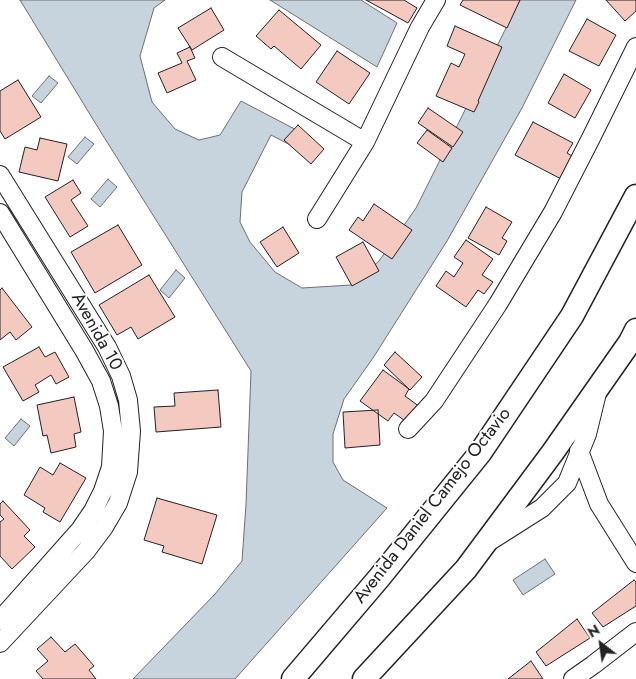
<!DOCTYPE html>
<html>
<head>
<meta charset="utf-8">
<style>
	body { margin:0 }
	#map { position:relative; width:636px; height:679px; overflow:hidden; background:#fff; font-family:Jost,sans-serif }
	canvas { display:block }
	.north { position:absolute; left:576px; top:619px; width:50px; height:50px; -webkit-text-stroke:4px #fff; paint-order:stroke; rotate:330deg; font-size:14px; font-weight:700; line-height:20px; text-align:center; color:#222 }
	.north::after { content:''; display:block; margin:auto; width:18px; height:22px; background:#222; clip-path:polygon(50% 0,100% 100%,50% 72%,0 100%) }
</style>
</head>
<body>
<div id="map">
<canvas width="636" height="679"></canvas>
<div class="north">N</div>
</div>
<script>
const c = document.querySelector('canvas').getContext('2d');
c.lineJoin = 'round';
function fill(path, color) {
  c.fillStyle = color;
  c.fill(path, 'evenodd');
}
function shape(rows) {
  const path = new Path2D();
  for (const r of rows) {
    path.moveTo(r[0], r[1]);
    for (let i = 2; i < r.length; i += 2) path.lineTo(r[i], r[i + 1]);
  }
  return path;
}
function trace(path, color, width, dash) {
  c.strokeStyle = color;
  c.lineWidth = width;
  c.lineCap = dash ? 'butt' : 'round';
  c.setLineDash(dash || []);
  c.stroke(path);
}
function write(font, color, halo, rows, align = 'center') {
  c.font = font + ' Jost,sans-serif';
  c.lineWidth = 4;
  c.setLineDash([]);
  c.textBaseline = 'middle';
  c.strokeStyle = halo;
  c.fillStyle = color;
  for (const [text, x, y, turn = 0] of rows) {
    c.save();
    c.translate(x, y);
    c.rotate((+turn || 0) * Math.PI / 180);
    c.textAlign = isNaN(turn) ? turn : align;
    if (halo) c.strokeText(text, 0, 0);
    c.fillText(text, 0, 0);
    c.restore();
  }
}
const water = shape([
	[20,0,165,0,154,8,140,56,152,102,175,129,199,140,220,135,241,101,308,136,300,150,271,135,242,192,240,222,250,242,275,272,302,288,351,285,379,261,416,208,520,0,576,0,522,108,447,241,373,358,344,399,333,434,333,462,343,480,387,508,235,679,133,679,215,594,242,561,246,504,251,371,102,134,20,0],
	[270,0,361,0,397,23,377,67,270,0],
	[49,76,58,83,41,103,32,96,49,76],
	[85,137,94,144,77,164,68,157,85,137],
	[108,179,117,187,100,207,91,199,108,179],
	[176,270,185,278,169,298,160,290,176,270],
	[21,419,30,426,14,446,5,438,21,419],
	[545,559,555,574,523,595,513,580,545,559]
]);
const building = shape([
	[366,0,404,0,417,8,408,23,366,0],
	[463,0,520,0,507,28,460,5,463,0],
	[606,0,636,0,636,11,625,21,606,0],
	[211,8,224,30,192,50,178,28,211,8],
	[279,10,321,45,301,69,274,46,271,49,256,36,279,10],
	[587,19,616,35,599,66,569,51,587,19],
	[455,26,502,47,478,101,479,102,474,112,436,96,451,63,459,67,465,54,447,46,455,26],
	[190,47,195,58,187,61,196,80,167,93,158,73,182,63,177,53,190,47],
	[337,51,370,73,349,104,316,82,337,51],
	[564,74,591,90,575,118,548,103,564,74],
	[18,80,41,117,5,139,0,131,0,91,18,80],
	[428,108,463,132,453,147,418,123,428,108],
	[533,122,573,143,567,153,577,159,565,181,515,155,533,122],
	[298,125,324,149,311,164,284,140,298,125],
	[427,130,452,148,443,162,417,143,427,130],
	[40,138,67,144,58,181,19,172,25,147,37,150,40,138],
	[73,180,81,193,71,200,88,226,70,237,45,197,73,180],
	[374,204,412,230,392,259,349,230,358,217,363,221,374,204],
	[486,207,512,222,502,238,507,241,499,255,468,238,486,207],
	[118,225,142,265,95,293,71,252,118,225],
	[283,227,299,253,277,267,260,242,283,227],
	[466,240,493,259,482,275,493,282,484,294,478,290,466,307,436,286,446,271,454,277,463,263,454,257,466,240],
	[363,242,379,271,352,286,336,257,363,242],
	[149,275,175,317,138,339,131,327,117,335,99,305,149,275],
	[2,288,32,327,16,340,10,332,0,340,0,290,2,288],
	[39,347,45,357,55,352,69,377,56,384,51,375,35,385,39,392,23,401,3,367,39,347],
	[395,352,422,377,410,390,384,365,395,352],
	[383,370,409,389,405,396,420,407,408,423,394,413,388,421,360,401,383,370],
	[218,390,221,427,156,432,154,407,175,406,174,393,218,390],
	[74,397,81,432,74,434,76,447,51,453,47,435,43,436,37,405,74,397],
	[378,410,380,445,345,448,343,412,378,410],
	[60,463,86,478,60,522,43,512,45,508,24,495,40,467,53,475,60,463],
	[157,498,217,515,202,564,162,552,164,546,144,540,157,498],
	[3,501,30,530,24,536,35,547,12,569,0,556,0,522,4,519,0,515,0,504,3,501],
	[634,580,636,582,636,606,603,627,592,613,634,580],
	[577,619,590,638,546,666,536,652,577,619],
	[51,637,65,652,75,644,94,666,89,670,96,679,43,679,36,671,48,661,37,649,51,637],
	[531,661,543,679,508,679,531,661]
]);
const minor = shape([
	[222,57,365,142],
	[0,175,107,347,121,376,128,400,131,431,128,472,118,503,104,527,86,551,0,643],
	[0,213,84,350,101,381,109,406,113,431,111,467,103,491,93,511,80,530,0,620],
	[317,219,365,142,420,27,436,0],
	[408,429,434,401,498,304,553,212,591,138,636,47],
	[579,451,599,504,636,563],
	[490,541,542,508,567,483,587,434,597,393],
	[573,679,593,665,636,632]
]);
const major = shape([
	[293,679,379,578,480,453,572,316,636,196],
	[364,679,466,569,553,452,630,342,636,330]
]);
const streetNames = [
	["Avenida 10",96,332,61],
	["Avenida Daniel Camejo Octavio",433,506,-52]
];
fill(water, '#c7d3dd');
trace(water, '#6f6f6f', 1);
fill(building, '#f3c9c0');
trace(building, '#222', 1);
trace(minor, '#222', 20);
trace(major, '#222', 25);
trace(minor, '#fff', 18);
trace(major, '#fff', 22);
write('18px', '#222', '#fff', streetNames);
</script>
</body>
</html>
